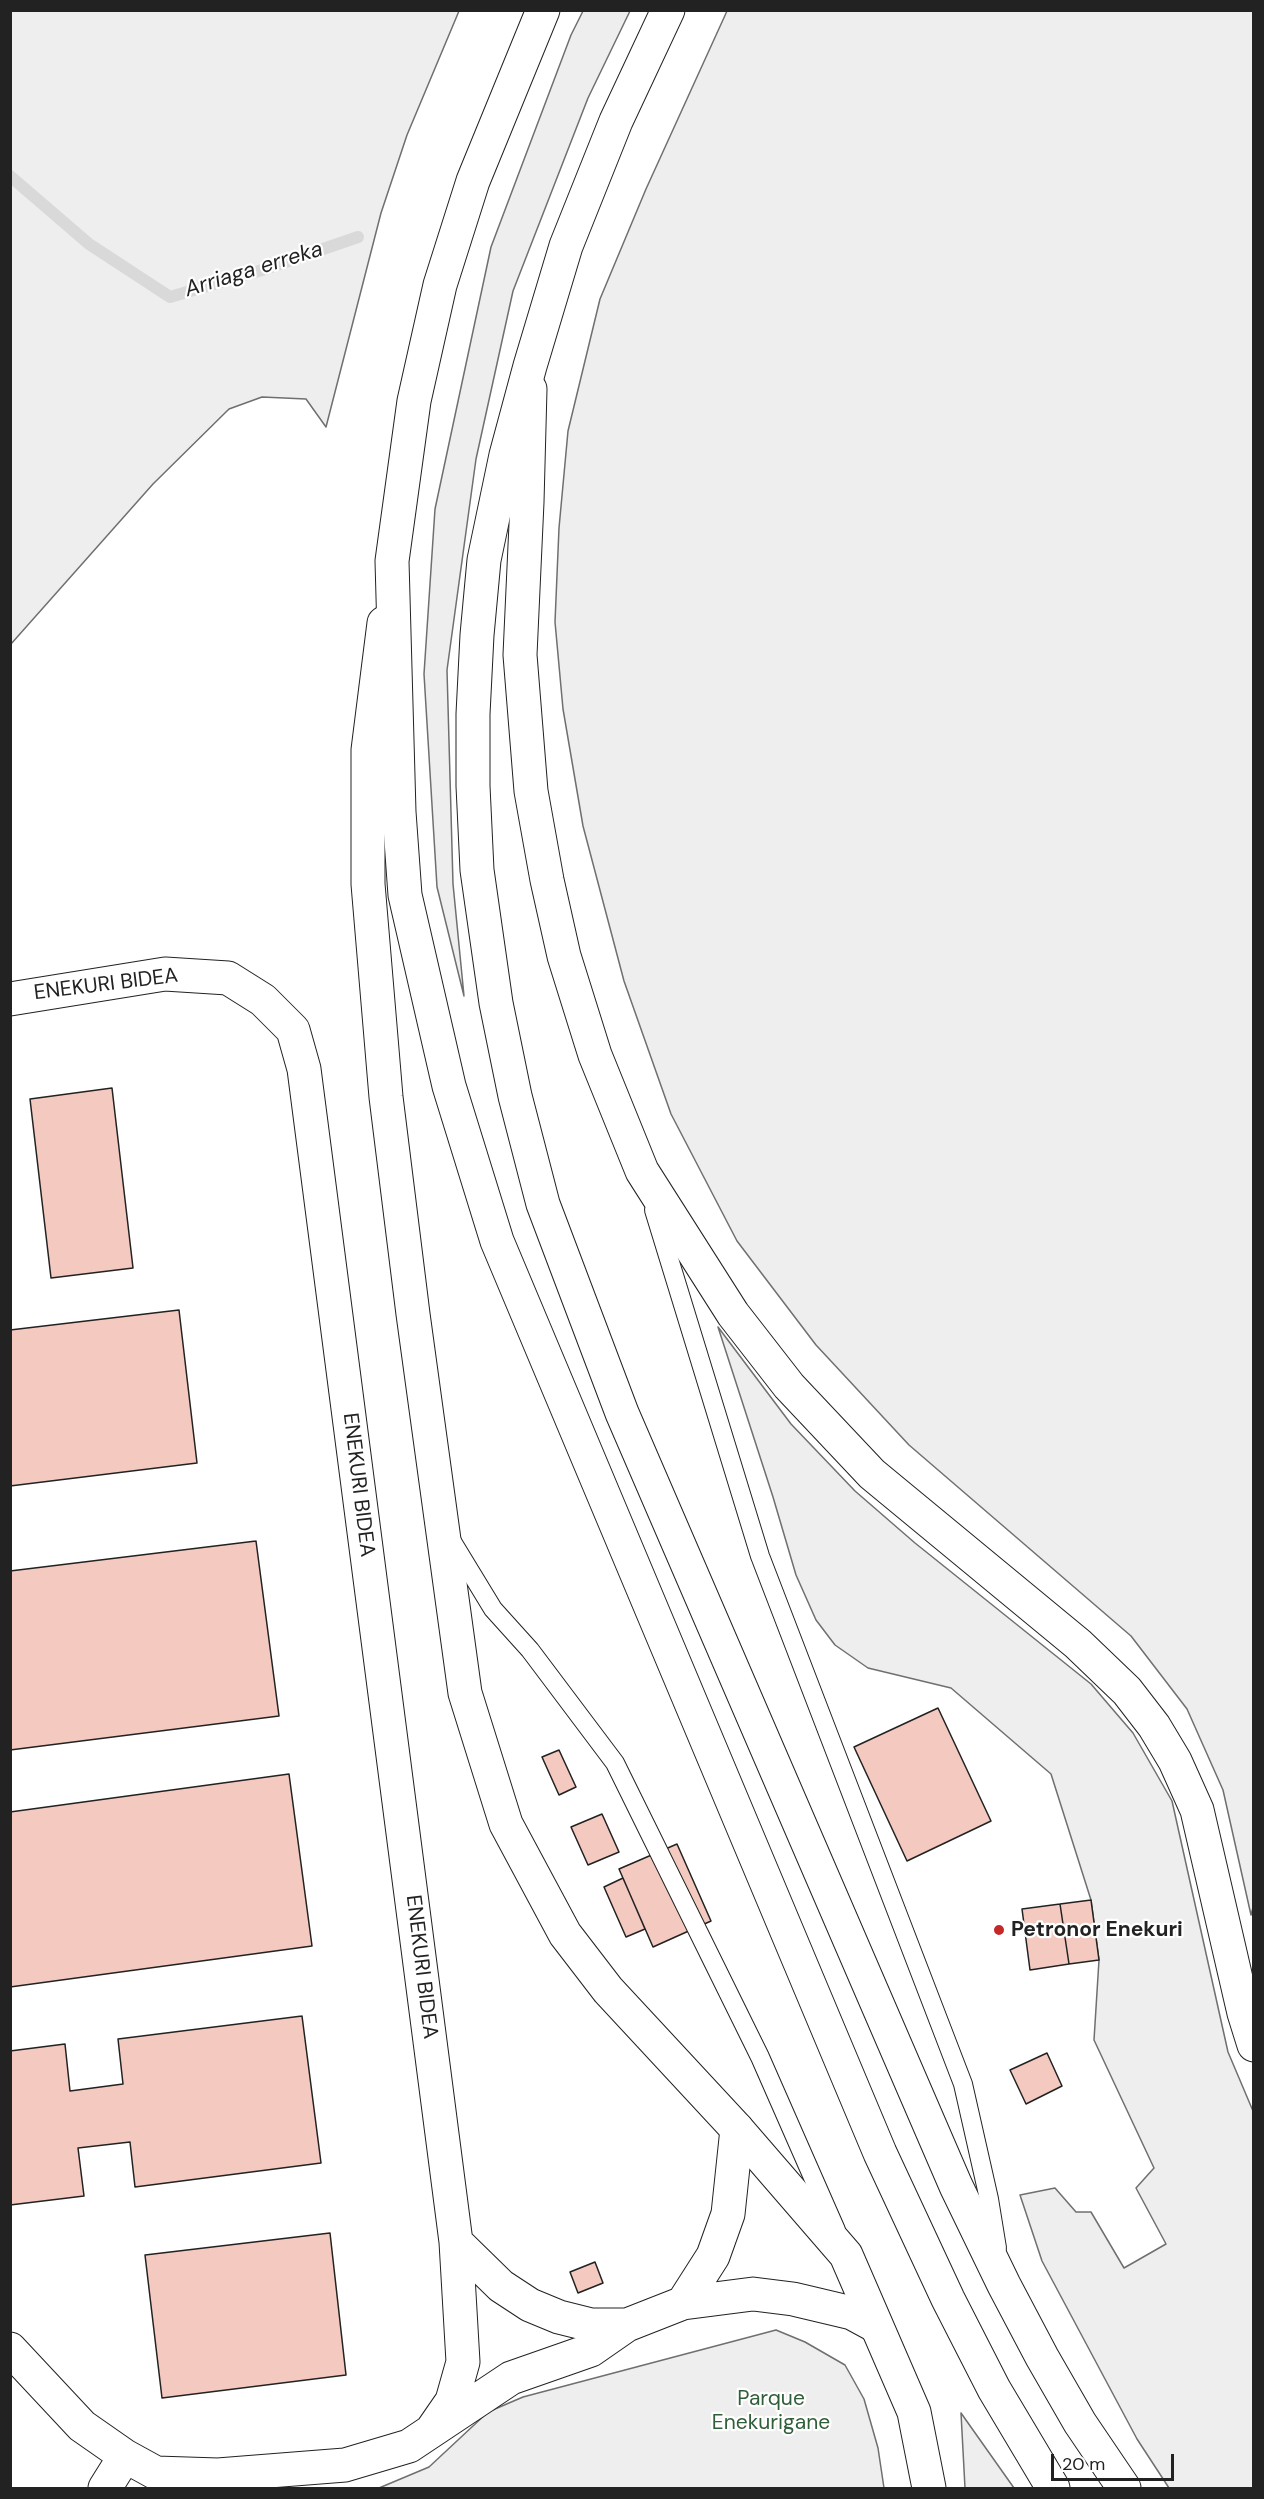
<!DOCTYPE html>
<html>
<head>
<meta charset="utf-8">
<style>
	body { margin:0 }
	#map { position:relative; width:1264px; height:2499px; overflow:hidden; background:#fff; font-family:"DM Sans",sans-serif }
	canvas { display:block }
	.frame { position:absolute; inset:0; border:12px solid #222; pointer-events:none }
	.scale { position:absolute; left:1051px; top:2454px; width:123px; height:27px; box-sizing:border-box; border:3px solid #222; border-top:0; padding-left:8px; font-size:18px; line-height:21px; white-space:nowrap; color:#222; -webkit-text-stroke:4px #fff; paint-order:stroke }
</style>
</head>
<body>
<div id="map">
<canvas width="1264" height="2499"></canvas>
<div class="frame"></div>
<div class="scale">20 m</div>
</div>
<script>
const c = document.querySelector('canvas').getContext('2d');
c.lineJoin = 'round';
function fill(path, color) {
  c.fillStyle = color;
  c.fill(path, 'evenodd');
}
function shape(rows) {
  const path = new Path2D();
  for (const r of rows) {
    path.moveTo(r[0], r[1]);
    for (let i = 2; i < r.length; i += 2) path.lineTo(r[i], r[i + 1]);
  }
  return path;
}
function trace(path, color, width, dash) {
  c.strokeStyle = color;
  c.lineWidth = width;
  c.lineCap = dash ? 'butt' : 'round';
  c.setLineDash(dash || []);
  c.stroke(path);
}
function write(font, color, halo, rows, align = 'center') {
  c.font = font + ' "DM Sans",sans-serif';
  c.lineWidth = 4.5;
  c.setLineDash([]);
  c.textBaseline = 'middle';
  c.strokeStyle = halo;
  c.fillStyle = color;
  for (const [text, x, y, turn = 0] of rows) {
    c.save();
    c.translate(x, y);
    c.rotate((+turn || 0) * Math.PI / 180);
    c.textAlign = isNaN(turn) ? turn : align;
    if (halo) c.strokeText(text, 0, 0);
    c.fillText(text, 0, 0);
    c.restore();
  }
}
const green = shape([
	[11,10,459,11,407,135,381,213,326,427,306,399,262,397,229,409,153,484,11,644,11,10],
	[583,11,630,11,588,98,513,291,476,459,447,670,453,884,464,996,437,887,424,674,435,509,491,247,571,35,583,11],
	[727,11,1253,11,1254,1904,1251,1915,1223,1790,1187,1709,1131,1636,909,1445,816,1345,737,1241,671,1114,624,981,583,826,563,709,555,622,559,528,568,431,600,299,646,189,727,11],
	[718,1327,791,1424,855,1491,915,1543,1091,1684,1133,1733,1172,1801,1228,2052,1253,2111,1253,2488,1169,2488,1137,2439,1042,2261,1020,2195,1055,2188,1076,2212,1091,2212,1124,2268,1166,2244,1136,2188,1154,2168,1094,2040,1099,1960,1091,1900,1051,1774,951,1688,868,1668,835,1645,816,1620,796,1575,773,1497,718,1327],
	[776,2330,805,2342,845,2365,864,2399,878,2448,884,2488,379,2488,429,2467,488,2412,523,2397,776,2330],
	[961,2413,1014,2488,965,2488,961,2413]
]);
const stream = shape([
	[10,176,89,244,170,297,262,270,358,237]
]);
const building = shape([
	[112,1088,133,1268,51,1278,30,1099,112,1088],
	[179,1310,197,1463,10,1486,10,1330,179,1310],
	[256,1541,279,1716,10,1750,10,1571,256,1541],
	[938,1708,991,1821,907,1861,854,1747,938,1708],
	[559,1750,576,1787,559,1795,542,1757,559,1750],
	[289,1774,312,1946,10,1987,10,1812,289,1774],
	[602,1814,619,1852,588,1865,571,1827,602,1814],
	[677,1844,711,1921,653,1947,619,1869,677,1844],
	[623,1878,645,1929,626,1937,604,1887,623,1878],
	[1091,1900,1099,1960,1069,1964,1060,1904,1091,1900],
	[1060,1904,1069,1964,1030,1970,1022,1909,1060,1904],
	[302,2016,321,2163,135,2187,130,2142,78,2148,84,2196,10,2205,10,2051,65,2044,70,2091,123,2084,118,2039,302,2016],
	[1047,2053,1062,2086,1026,2104,1010,2070,1047,2053],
	[330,2233,346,2375,162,2398,145,2255,330,2233],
	[595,2262,603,2283,578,2293,570,2272,595,2262]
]);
const lane = shape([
	[654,1210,760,1556,963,2084,989,2199,997,2248],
	[451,1540,493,1609,530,1650,615,1763,760,2057,836,2230]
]);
const street = shape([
	[10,999,165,974,228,978,263,1000,293,1030,304,1069,456,2242,463,2362,452,2401,432,2430],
	[456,2242,501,2286,530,2305,559,2317,591,2325,627,2325],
	[683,2303,713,2256,728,2214,737,2129],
	[10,2349,82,2426,125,2456,156,2473,218,2475,345,2465,409,2446,511,2378,591,2350,627,2325,683,2303,753,2294,793,2299,852,2313,876,2326],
	[105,2488,125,2456]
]);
const secondary = shape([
	[530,389,527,502,520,655,531,791,547,880,564,956,595,1055,642,1171,733,1314,789,1386,872,1474,1078,1644,1127,1691,1154,1726,1175,1761,1197,1810,1244,2013,1254,2045],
	[384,623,368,750,368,884,386,1097,413,1314,465,1693,506,1824,565,1934,608,1990,737,2129,846,2255,914,2412,929,2488]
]);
const primary = shape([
	[543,10,473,181,440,285,414,401,392,561,399,812,405,895,449,1086,497,1241,880,2153,948,2299,994,2389,1053,2488],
	[668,10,616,121,566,246,530,366,506,455,484,560,477,635,473,714,473,786,477,870,496,1003,515,1096,543,1204,622,1413,956,2186,1004,2285,1042,2357,1080,2423,1124,2488]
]);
const markers = [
	[999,1930,6,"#c62828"]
];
const streetNames = [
	["ENEKURI BIDEA",106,985,-7],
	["ENEKURI BIDEA",358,1485,83],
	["ENEKURI BIDEA",421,1967,83]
];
const poiNames = [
	["Petronor Enekuri",1011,1930]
];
const parkNames = [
	["Parque",771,2399],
	["Enekurigane",771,2423]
];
const waterNames = [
	["Arriaga erreka",254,270,-17]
];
fill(green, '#eee');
trace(green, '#6f6f6f', 1.5);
trace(stream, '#d9d9d9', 12);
fill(building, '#f3c9c0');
trace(building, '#222', 1.5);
trace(lane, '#222', 20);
trace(street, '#222', 35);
trace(secondary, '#222', 35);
trace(primary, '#222', 35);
trace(lane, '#fff', 18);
trace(street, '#fff', 33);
trace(secondary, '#fff', 33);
trace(primary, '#fff', 33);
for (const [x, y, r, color] of markers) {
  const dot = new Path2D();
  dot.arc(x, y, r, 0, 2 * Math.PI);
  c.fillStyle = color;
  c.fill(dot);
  trace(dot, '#fff', 2);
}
write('21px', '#222', '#fff', streetNames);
write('bold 21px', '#222', '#fff', poiNames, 'left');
write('21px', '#2f5e38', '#fff', parkNames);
write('italic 22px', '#222', '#fff', waterNames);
</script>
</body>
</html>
